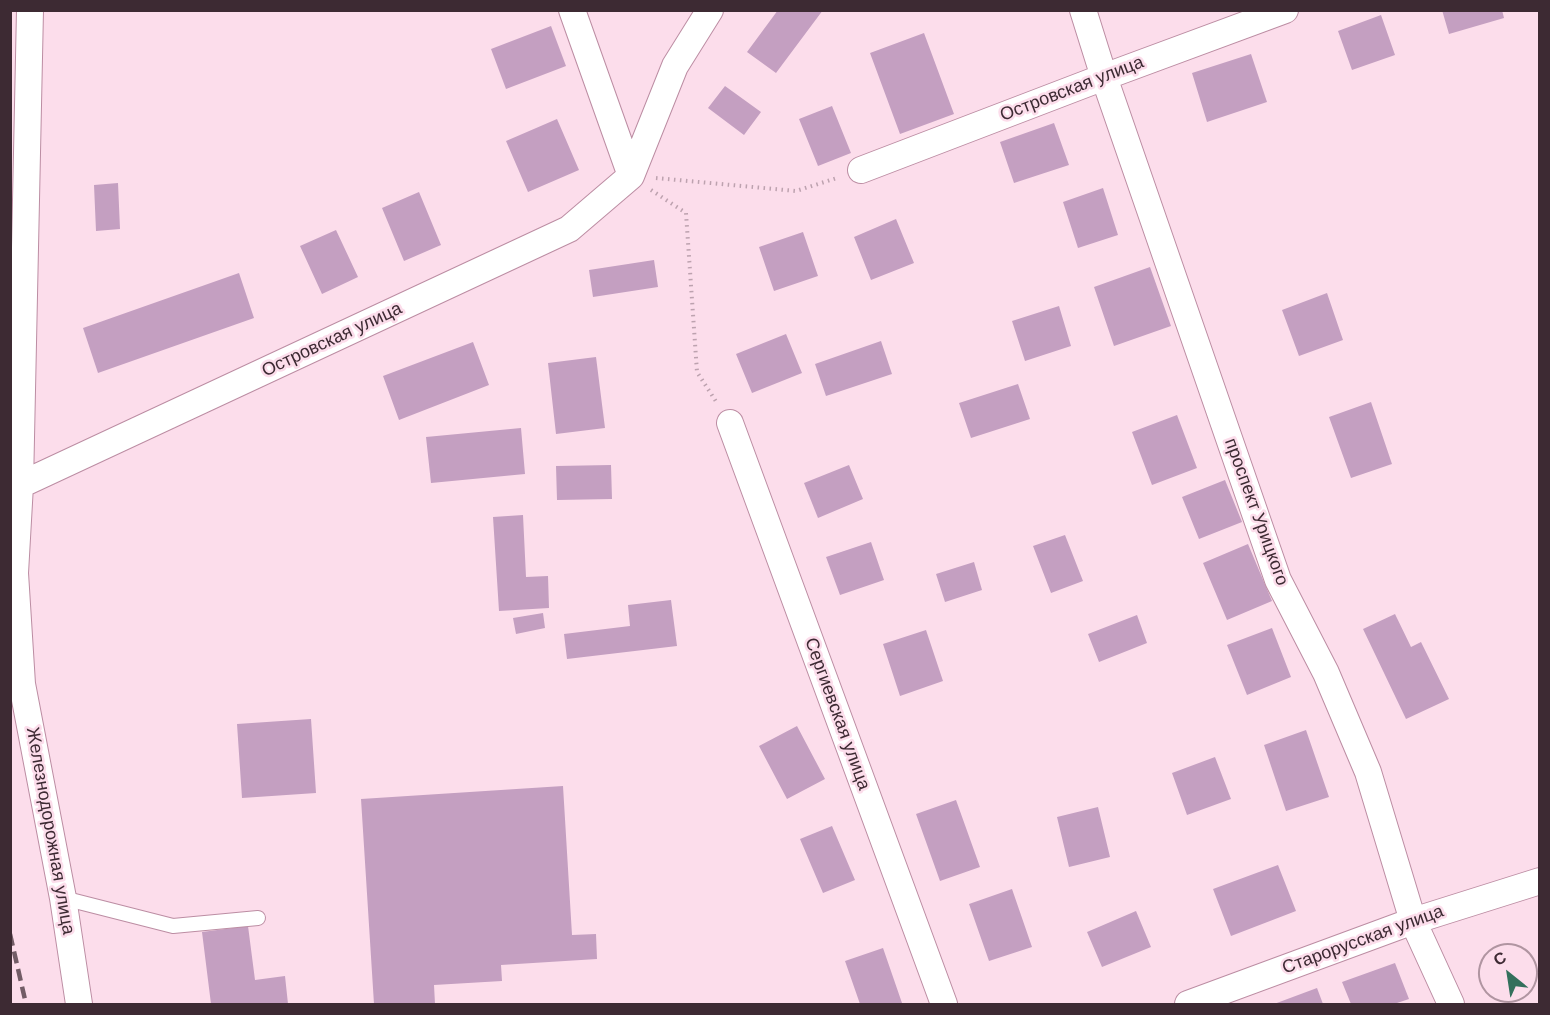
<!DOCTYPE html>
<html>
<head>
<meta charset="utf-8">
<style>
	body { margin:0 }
	#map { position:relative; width:1550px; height:1015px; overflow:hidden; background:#fcddeb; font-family:Helvetica,sans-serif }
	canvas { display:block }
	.frame { position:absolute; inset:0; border:12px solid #3d2a33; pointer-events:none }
	.north { position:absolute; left:1478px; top:943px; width:60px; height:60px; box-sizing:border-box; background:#fcddeb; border:2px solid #b095a1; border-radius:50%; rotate:330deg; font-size:16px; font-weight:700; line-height:24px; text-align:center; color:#3d2a33 }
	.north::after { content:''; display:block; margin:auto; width:21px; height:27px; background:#33705c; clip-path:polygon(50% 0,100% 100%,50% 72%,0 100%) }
</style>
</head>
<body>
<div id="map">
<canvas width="1550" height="1015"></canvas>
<div class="frame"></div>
<div class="north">С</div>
</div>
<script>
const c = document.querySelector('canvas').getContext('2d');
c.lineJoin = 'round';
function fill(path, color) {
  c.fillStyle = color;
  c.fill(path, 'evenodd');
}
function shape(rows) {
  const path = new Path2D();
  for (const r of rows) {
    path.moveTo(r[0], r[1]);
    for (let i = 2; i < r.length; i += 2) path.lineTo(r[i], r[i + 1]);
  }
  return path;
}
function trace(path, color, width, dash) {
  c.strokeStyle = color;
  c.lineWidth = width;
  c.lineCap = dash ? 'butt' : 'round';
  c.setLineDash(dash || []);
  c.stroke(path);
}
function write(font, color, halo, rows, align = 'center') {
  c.font = font + ' Helvetica,sans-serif';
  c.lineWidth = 5;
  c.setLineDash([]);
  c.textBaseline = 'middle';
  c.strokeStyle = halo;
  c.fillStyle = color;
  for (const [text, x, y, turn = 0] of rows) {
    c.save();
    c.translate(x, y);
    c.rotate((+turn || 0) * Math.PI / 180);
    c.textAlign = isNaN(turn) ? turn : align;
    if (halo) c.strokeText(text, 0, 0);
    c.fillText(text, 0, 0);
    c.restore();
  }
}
const building = shape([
	[778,10,823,10,776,73,747,52],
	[1442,10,1502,10,1504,18,1449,34],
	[1381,15,1395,55,1352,70,1338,31],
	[551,26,566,66,506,89,491,49],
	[924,33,954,114,900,134,870,53],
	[1251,54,1267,102,1207,122,1192,73],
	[725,86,761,112,744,135,708,108],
	[832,106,851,153,818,166,799,119],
	[557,119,579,170,528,192,506,141],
	[1054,123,1069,165,1014,183,1000,142],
	[118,183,120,229,96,231,94,185],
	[1103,188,1118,235,1078,248,1063,202],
	[419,192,441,245,404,261,382,208],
	[896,219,914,263,871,280,854,237],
	[336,230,358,277,322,294,300,246],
	[803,232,818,276,774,291,759,247],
	[654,260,658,287,593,297,589,270],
	[1150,267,1171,326,1114,346,1094,287],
	[239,273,254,318,98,373,83,328],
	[1327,293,1343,340,1299,356,1282,310],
	[1059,306,1071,346,1025,361,1012,321],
	[786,334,802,373,752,393,736,354],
	[881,341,892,374,826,396,815,364],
	[473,342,489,385,399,420,383,376],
	[596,357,605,428,556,434,548,363],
	[1018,384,1030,419,971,438,959,403],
	[1371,402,1392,464,1351,478,1329,417],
	[1177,415,1197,468,1152,485,1132,432],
	[521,428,525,474,431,483,426,437],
	[611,465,612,499,557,500,556,466],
	[849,465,863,499,818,518,804,483],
	[1225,480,1242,522,1199,539,1182,497],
	[523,515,526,577,548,576,549,608,499,611,493,517],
	[1065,535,1083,581,1051,593,1033,546],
	[871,542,884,580,840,595,826,557],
	[1248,544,1272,601,1227,620,1203,563],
	[974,562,982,590,945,602,936,574],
	[671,600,677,646,567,659,564,634,630,626,628,605],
	[543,613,545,628,516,634,513,618],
	[1395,614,1411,647,1421,642,1449,699,1406,719,1363,629],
	[1137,615,1147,643,1099,662,1088,634],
	[1272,628,1291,677,1247,695,1227,645],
	[926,630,943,681,900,696,883,644],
	[311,719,316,793,242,798,237,724],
	[797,726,825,779,787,799,759,746],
	[1306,730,1329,797,1286,811,1264,745],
	[1215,757,1231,799,1187,815,1172,773],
	[563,786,572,935,596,934,597,959,501,965,502,981,434,985,435,1004,374,1004,361,799],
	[956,800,980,867,940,881,916,814],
	[1098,807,1110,857,1069,867,1057,817],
	[832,826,855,880,823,893,800,839],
	[1278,865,1296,911,1231,936,1213,889],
	[1012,889,1032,947,989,961,969,904],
	[1136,911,1151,947,1102,967,1087,932],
	[248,926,255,980,285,976,288,1004,211,1004,202,932],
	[883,948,902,1003,896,1004,860,1004,845,961],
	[1395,963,1409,999,1394,1004,1351,1004,1342,982],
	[1317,988,1323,1004,1274,1004]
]);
const path = shape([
	[656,178,796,191,837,178],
	[651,190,686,213,697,372,717,403]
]);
const lane = shape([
	[63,898,173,926,258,918]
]);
const street = shape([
	[30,10,20,485,15,573,22,684,63,898,79,1004],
	[572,10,631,176],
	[1083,10,1104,77,1278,580,1326,673,1368,772,1413,921,1451,1004],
	[861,170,1104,77,1285,10],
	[730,423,944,1004],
	[20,485,569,229,631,176,675,66,710,10],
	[1188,1004,1413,921,1540,881]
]);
const rail = shape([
	[10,934,26,1004]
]);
const streetNames = [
	["Островская улица",1072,89,-21],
	["Островская улица",332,340,-25],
	["проспект Урицкого",1256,512,70],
	["Сергиевская улица",837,714,70],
	["Железнодорожная улица",50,831,80],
	["Старорусская улица",1363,940,-20]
];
fill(building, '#c49fc1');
trace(lane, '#bc8da3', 16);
trace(street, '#bc8da3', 28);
trace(path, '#bda2af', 4, [1.5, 4.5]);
trace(lane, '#fff', 14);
trace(street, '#fff', 26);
trace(rail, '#725c66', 4.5, [12, 6]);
write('18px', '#3d2a33', '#fcddeb', streetNames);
</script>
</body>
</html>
